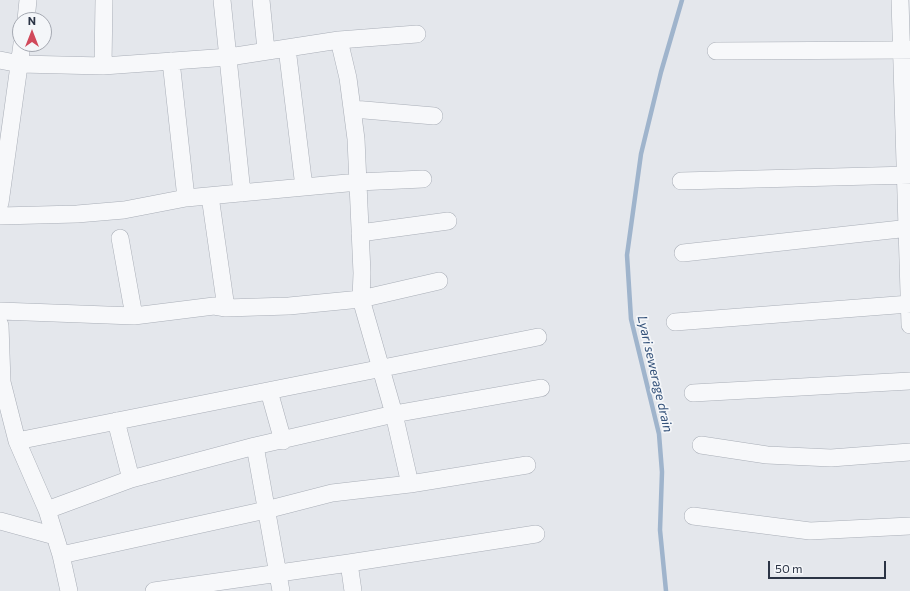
<!DOCTYPE html>
<html>
<head>
<meta charset="utf-8">
<style>
	body { margin:0 }
	#map { position:relative; width:910px; height:591px; overflow:hidden; background:#e4e7ec; font-family:Commissioner,sans-serif }
	canvas { display:block }
	.north { position:absolute; left:12px; top:12px; width:40px; height:40px; box-sizing:border-box; background:#f4f6f9; border:1px solid #a4a8b1; border-radius:50%; rotate:0deg; font-size:11px; font-weight:700; line-height:16px; text-align:center; color:#2b3445 }
	.north::after { content:''; display:block; margin:auto; width:14px; height:18px; background:#d1495b; clip-path:polygon(50% 0,100% 100%,50% 72%,0 100%) }
	.scale { position:absolute; left:768px; top:561px; width:118px; height:18px; box-sizing:border-box; border:2px solid #2b3445; border-top:0; padding-left:5px; font-size:12px; line-height:14px; white-space:nowrap; color:#2b3445; -webkit-text-stroke:3px #f4f6f9; paint-order:stroke }
</style>
</head>
<body>
<div id="map">
<canvas width="910" height="591"></canvas>
<div class="north">N</div>
<div class="scale">50 m</div>
</div>
<script>
const c = document.querySelector('canvas').getContext('2d');
c.lineJoin = 'round';
function shape(rows) {
  const path = new Path2D();
  for (const r of rows) {
    path.moveTo(r[0], r[1]);
    for (let i = 2; i < r.length; i += 2) path.lineTo(r[i], r[i + 1]);
  }
  return path;
}
function trace(path, color, width, dash) {
  c.strokeStyle = color;
  c.lineWidth = width;
  c.lineCap = dash ? 'butt' : 'round';
  c.setLineDash(dash || []);
  c.stroke(path);
}
function write(font, color, halo, rows, align = 'center') {
  c.font = font + ' Commissioner,sans-serif';
  c.lineWidth = 3.5;
  c.setLineDash([]);
  c.textBaseline = 'middle';
  c.strokeStyle = halo;
  c.fillStyle = color;
  for (const [text, x, y, turn = 0] of rows) {
    c.save();
    c.translate(x, y);
    c.rotate((+turn || 0) * Math.PI / 180);
    c.textAlign = isNaN(turn) ? turn : align;
    if (halo) c.strokeText(text, 0, 0);
    c.fillText(text, 0, 0);
    c.restore();
  }
}
const stream = shape([
	[666,591,660,530,662,472,659,434,631,319,627,255,641,154,661,72,682,0]
]);
const minor = shape([
	[222,0,242,193],
	[261,0,266,50],
	[900,0,910,325],
	[26,20,28,0],
	[339,40,348,78,356,139,362,273,361,299,394,414,410,484],
	[287,48,304,187],
	[716,51,910,50],
	[0,60,20,64,103,66,229,57,339,40,417,34],
	[171,61,186,198],
	[103,66,104,0],
	[353,109,434,116],
	[681,181,910,175],
	[210,196,226,308],
	[0,203,22,44],
	[0,216,77,214,124,210,186,198,358,182,423,179],
	[360,233,448,221],
	[120,238,134,316],
	[683,253,910,228],
	[0,311,134,316,214,306,226,308,289,306,361,299,439,281],
	[675,322,910,304],
	[0,325,2,382,17,441,47,510,61,555,69,591],
	[269,391,283,441],
	[693,393,910,381],
	[116,421,131,479],
	[17,441,538,337],
	[701,445,767,455,831,458,910,452],
	[255,446,281,591],
	[47,510,131,479,255,446,394,414,541,388],
	[693,516,810,531,910,526],
	[0,521,55,536],
	[61,555,266,510,332,493,410,484,527,465],
	[349,563,353,591],
	[154,591,349,563,536,534]
]);
const waterNames = [
	["Lyari sewerage drain",655,374,77]
];
trace(stream, '#9fb4cc', 4.5);
trace(minor, '#a9aeb7', 18);
trace(minor, '#f7f8fa', 17);
write('italic 13px', '#34527a', '#f4f6f9', waterNames);
</script>
</body>
</html>
